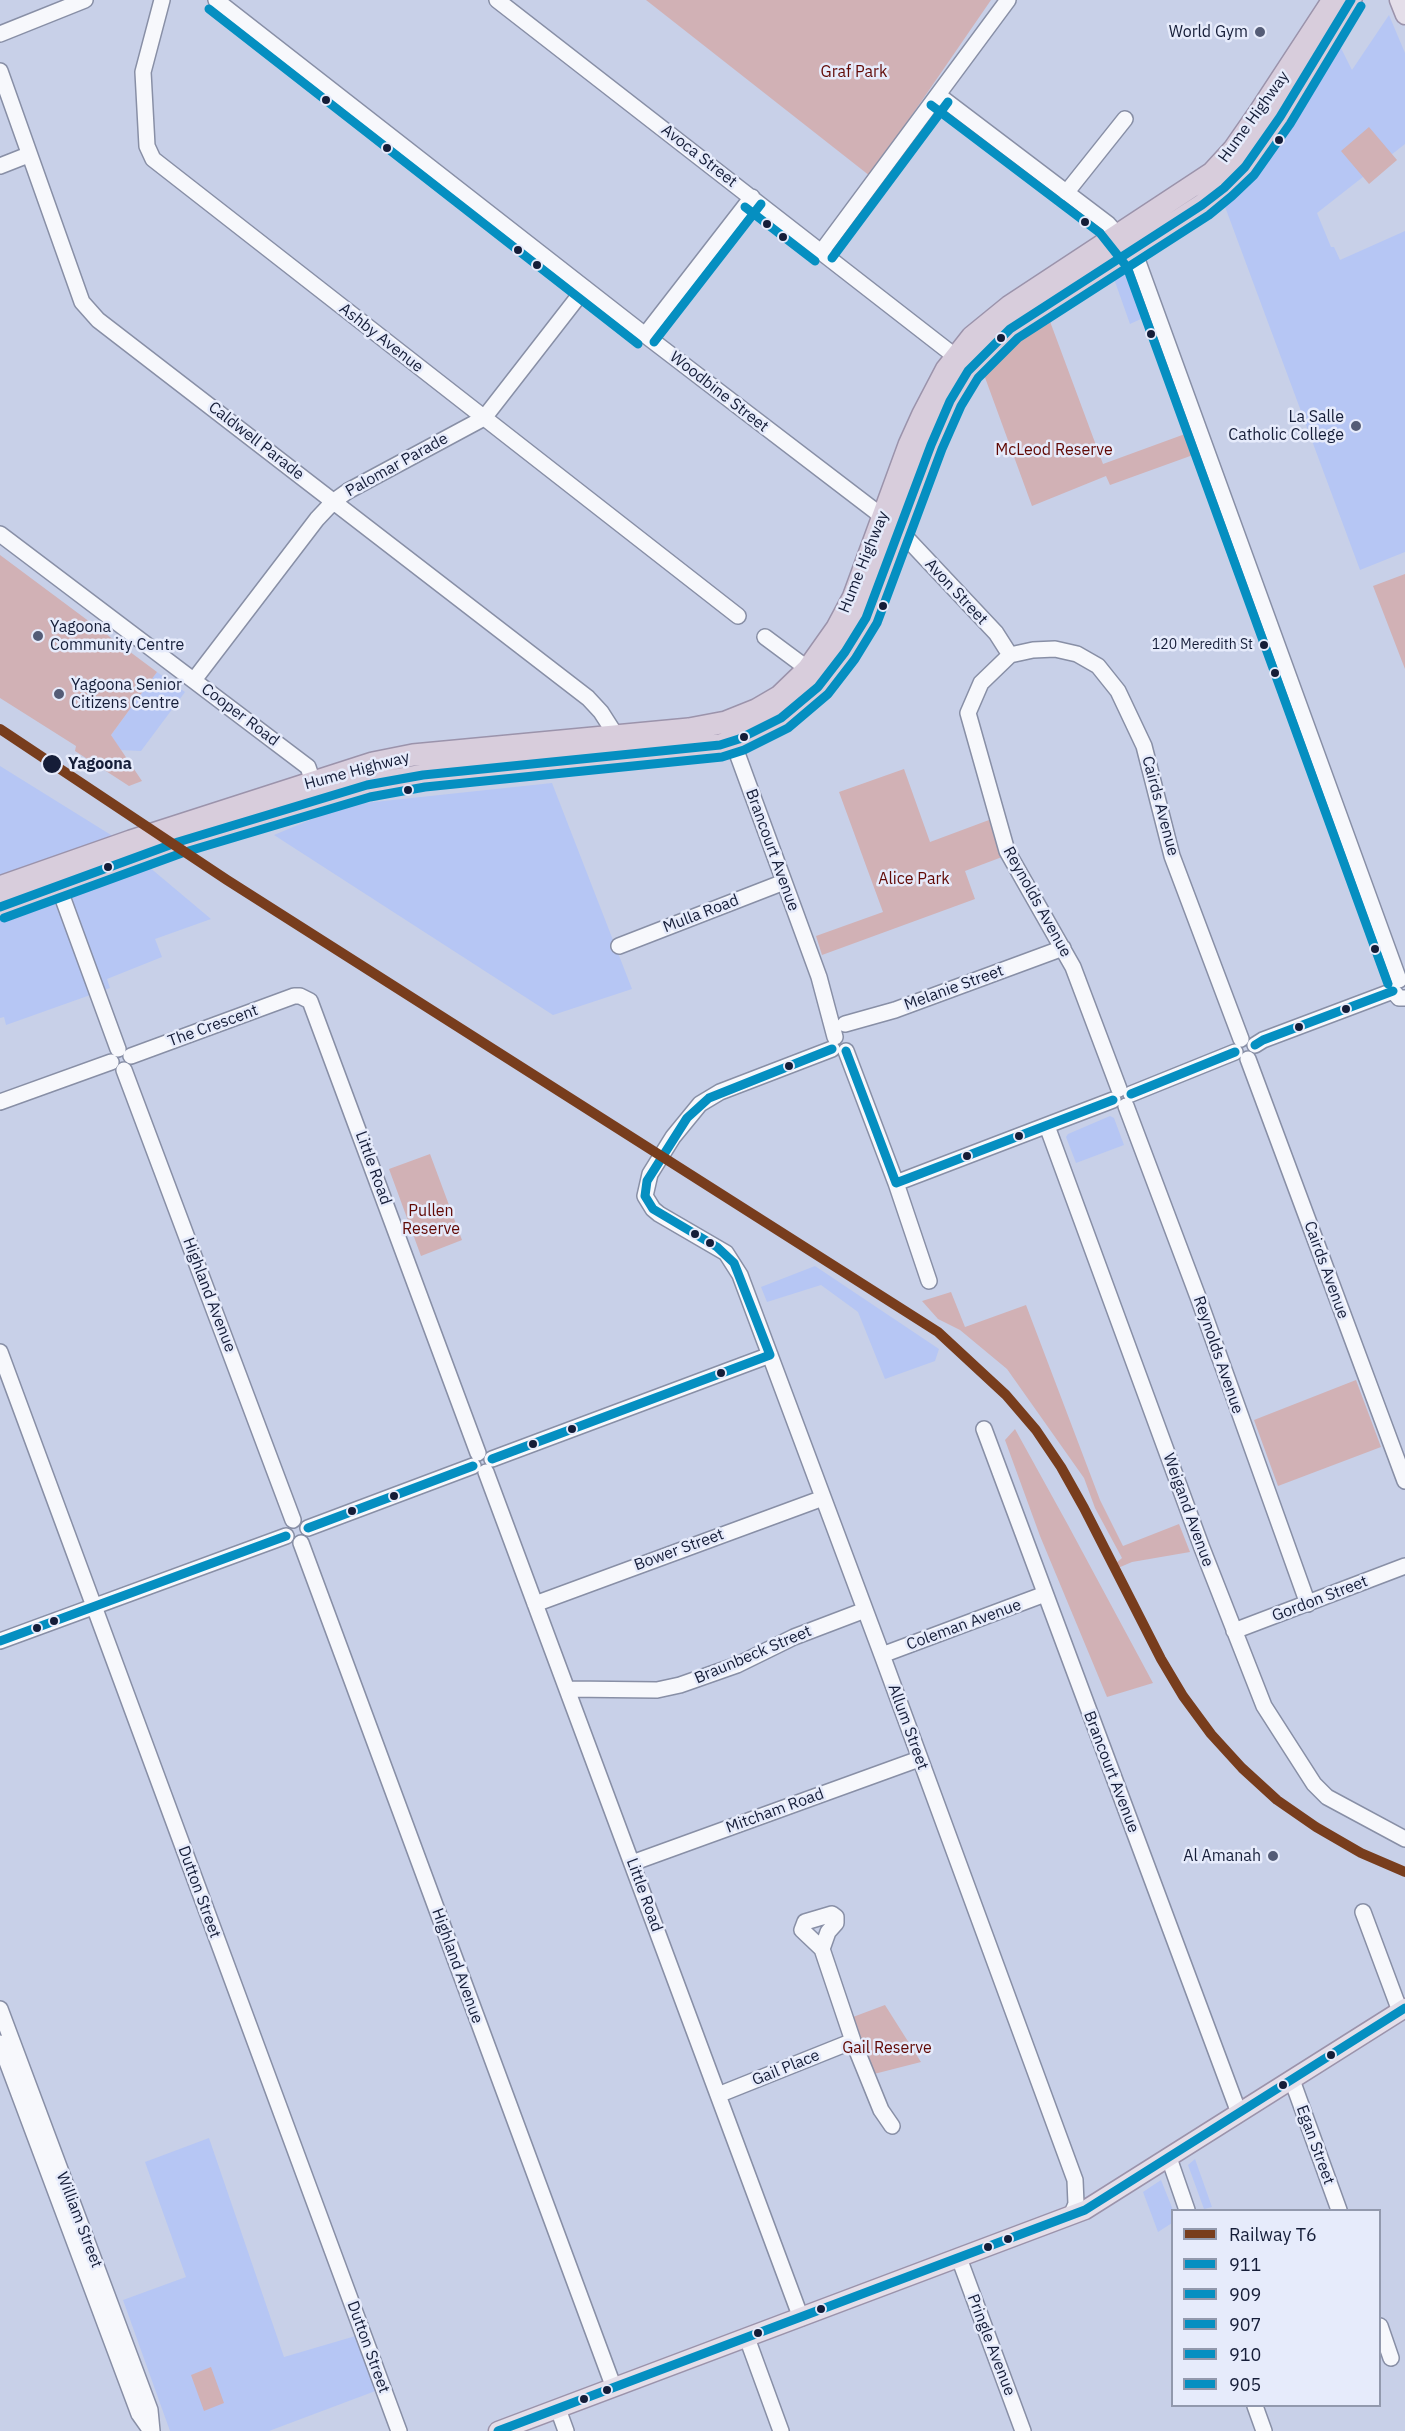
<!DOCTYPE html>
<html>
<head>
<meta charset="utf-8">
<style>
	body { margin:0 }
	#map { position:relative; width:1405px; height:2431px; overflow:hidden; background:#c8d0e8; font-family:"IBM Plex Sans",sans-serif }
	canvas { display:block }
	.legend { position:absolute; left:1171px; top:2209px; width:210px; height:198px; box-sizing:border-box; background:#e6ebfb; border:2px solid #9299ad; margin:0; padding:8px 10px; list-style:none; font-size:18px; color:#151d38 }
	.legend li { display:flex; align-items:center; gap:12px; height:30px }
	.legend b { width:30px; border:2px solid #9299ad }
</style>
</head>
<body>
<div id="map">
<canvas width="1405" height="2431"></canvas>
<ul class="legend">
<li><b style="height:8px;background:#783d1d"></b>Railway T6</li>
<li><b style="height:8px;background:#058fc1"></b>911</li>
<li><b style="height:8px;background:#058fc1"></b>909</li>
<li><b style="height:8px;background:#058fc1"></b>907</li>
<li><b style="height:8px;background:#058fc1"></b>910</li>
<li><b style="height:8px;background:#058fc1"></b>905</li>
</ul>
</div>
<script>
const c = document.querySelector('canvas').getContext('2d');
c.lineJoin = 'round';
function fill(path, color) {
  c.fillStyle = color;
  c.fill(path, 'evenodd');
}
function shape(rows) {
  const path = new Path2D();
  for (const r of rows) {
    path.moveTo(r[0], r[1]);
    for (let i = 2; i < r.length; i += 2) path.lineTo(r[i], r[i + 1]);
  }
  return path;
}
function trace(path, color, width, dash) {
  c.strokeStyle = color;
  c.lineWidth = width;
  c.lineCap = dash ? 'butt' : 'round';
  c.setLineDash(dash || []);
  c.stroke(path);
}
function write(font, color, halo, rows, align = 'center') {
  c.font = font + ' "IBM Plex Sans",sans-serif';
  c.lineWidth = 5;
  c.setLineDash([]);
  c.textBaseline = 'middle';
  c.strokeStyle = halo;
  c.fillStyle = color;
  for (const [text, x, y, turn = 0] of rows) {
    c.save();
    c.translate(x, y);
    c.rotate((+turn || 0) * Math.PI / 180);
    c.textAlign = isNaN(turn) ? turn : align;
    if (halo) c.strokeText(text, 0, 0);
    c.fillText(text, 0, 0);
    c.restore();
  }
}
const built = shape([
	[1389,15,1405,53,1405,144,1317,213,1331,247,1334,247,1340,260,1405,231,1405,552,1360,570,1224,204,1257,176,1340,46,1352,70],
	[1123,270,1126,271,1143,318,1130,324,1113,276],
	[157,672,185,692,141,751,120,750,111,735],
	[0,766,111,835,211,919,155,939,162,957,107,979,110,988,6,1025,4,1017,0,1018],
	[552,783,632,989,553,1015,274,835,346,805],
	[1110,1116,1114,1118,1124,1145,1076,1163,1066,1137,1068,1134],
	[815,1266,939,1349,935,1361,885,1379,858,1312,821,1285,767,1302,761,1287],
	[209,2138,284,2357,359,2335,378,2390,269,2431,170,2431,123,2300,186,2277,145,2162],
	[1195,2159,1212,2207,1204,2209,1188,2165],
	[1161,2180,1173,2210,1172,2223,1158,2232,1143,2192]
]);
const green = shape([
	[646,0,991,0,870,176],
	[1369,127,1397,160,1369,184,1341,151],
	[1048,316,1103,464,1185,434,1193,455,1110,485,1106,476,1032,506,983,372,1006,346],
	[0,555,157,672,111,735,142,781,129,786,75,751,76,746,0,698],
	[1405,574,1405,669,1373,586],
	[904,769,930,842,989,820,1002,857,965,871,975,899,822,955,816,936,883,912,839,792],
	[430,1154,462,1240,421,1256,389,1169],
	[951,1292,965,1327,1026,1305,1100,1500,1123,1546,1179,1524,1190,1552,1132,1562,1118,1568,1115,1564,1122,1558,1095,1508,1084,1478,1007,1369,960,1330,938,1319,922,1301],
	[1356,1380,1381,1447,1278,1486,1254,1420],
	[1015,1429,1068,1525,1153,1683,1107,1697,1040,1536,1005,1440],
	[885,2005,921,2062,874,2074,853,2017],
	[211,2367,224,2403,204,2411,191,2375]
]);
const minor = shape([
	[162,0,143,72,147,146,153,159,738,616],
	[216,0,645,335,883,517],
	[497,0,956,357],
	[0,34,85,0],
	[0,71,82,302,98,320,588,698,601,712,617,737],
	[938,95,1108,224,1131,250,1138,262,1399,980],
	[0,166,28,155],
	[1066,193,1125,119],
	[822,251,1008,0],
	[645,335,752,197],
	[899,530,996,633,1010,655],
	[0,534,308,767,316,791],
	[765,637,808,669],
	[1010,655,1033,650,1055,649,1077,654,1098,666,1118,691,1144,746,1172,856,1241,1039],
	[1010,655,981,683,968,713,1007,851,1073,967,1119,1089],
	[194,680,317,519,334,501,348,491,484,418,585,288],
	[730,734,819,977,835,1037],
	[55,877,118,1049],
	[619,946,784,882],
	[1393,991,1399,998,1405,998],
	[845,1024,895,1010,1063,948],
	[1255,1045,1263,1040,1393,991],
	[832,1049,720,1092,700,1104,673,1137,650,1174,645,1196,653,1209,659,1214,726,1253,740,1275,882,1655,1075,2180,1076,2204,1071,2216],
	[846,1051,896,1183,929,1281],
	[131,1056,294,996,300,996,310,1001,478,1453],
	[1248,1059,1405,1481],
	[124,1070,293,1520],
	[1131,1094,1235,1052],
	[0,1102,111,1062],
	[1126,1106,1198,1297,1308,1604],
	[1047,1126,1202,1548,1264,1706,1314,1784,1327,1797,1405,1839],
	[896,1183,1113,1100],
	[0,1352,399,2431],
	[984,1429,1239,2113],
	[492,1459,770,1355],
	[486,1472,801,2318],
	[308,1528,473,1466],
	[301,1543,614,2388],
	[535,1604,823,1498],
	[1234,1631,1405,1566],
	[0,1641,286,1536],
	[882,1655,1045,1594],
	[567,1689,657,1690,680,1685,737,1665,794,1637,865,1610],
	[632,1863,919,1759],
	[1363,1912,1400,2011],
	[822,1949,828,1932,836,1923,836,1917,832,1914,805,1922,802,1930,822,1949,853,2041,881,2110,892,2126],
	[0,2009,150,2410,152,2431],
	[0,2043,139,2414,151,2431],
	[1292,2080,1339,2210],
	[718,2095,853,2041],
	[1169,2158,1187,2210],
	[959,2258,1023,2431],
	[1380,2326,1391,2358],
	[747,2338,781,2431],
	[1255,2406,1264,2431],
	[558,2409,566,2431]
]);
const major = shape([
	[1399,0,1405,15],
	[498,2431,1085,2210,1405,2008]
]);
const highway = shape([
	[0,887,131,841,373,763,413,755,689,729,726,722,756,710,780,696,808,669,837,628,853,598,909,445,923,414,946,370,972,337,1010,306,1212,173,1234,149,1259,113,1333,0],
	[0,907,178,842,367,785,423,775,720,745,739,739,781,718,818,687,845,652,866,618,931,445,950,401,968,371,1010,329,1202,205,1224,188,1245,167,1280,117,1351,0]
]);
const bus1 = shape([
	[1255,1045,1263,1040,1393,991],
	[846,1051,896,1183],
	[1131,1094,1235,1052],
	[896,1183,1113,1100],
	[770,1355,734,1263,717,1247,653,1209,645,1196,647,1181,687,1118,709,1098,832,1049],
	[492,1459,770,1355],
	[308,1528,473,1466],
	[0,1641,286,1536]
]);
const bus2 = shape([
	[209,9,638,344],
	[931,105,1100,233,1127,267,1388,984],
	[745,207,815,261],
	[832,258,948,102],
	[654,342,761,204]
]);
const bus3 = shape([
	[0,907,178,842,367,785,423,775,720,745,739,739,781,718,818,687,845,652,866,618,931,445,950,401,968,371,1010,329,1202,205,1224,188,1245,167,1280,117,1351,0]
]);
const bus4 = shape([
	[4,918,182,853,370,797,425,787,722,757,744,750,788,728,828,694,855,659,877,623,942,449,961,406,978,378,1018,338,1209,215,1232,196,1254,175,1290,124,1361,6]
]);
const bus5 = shape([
	[498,2431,1085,2210,1405,2008]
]);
const rail1 = shape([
	[0,729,227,880,938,1332,1006,1395,1036,1430,1061,1467,1084,1508,1161,1659,1183,1696,1211,1734,1242,1768,1277,1800,1316,1827,1361,1853,1405,1872]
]);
const markers = [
	[1260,32,6,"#545c76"],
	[326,100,5,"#151d38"],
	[1279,140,5,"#151d38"],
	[387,148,5,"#151d38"],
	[1085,222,5,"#151d38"],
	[767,224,5,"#151d38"],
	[783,237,5,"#151d38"],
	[518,250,5,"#151d38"],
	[537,265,5,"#151d38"],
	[1151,334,5,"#151d38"],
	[1001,338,5,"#151d38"],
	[1356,426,6,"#545c76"],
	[883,606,5,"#151d38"],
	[38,636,6,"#545c76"],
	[1264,645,5,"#151d38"],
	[1275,673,5,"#151d38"],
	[59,694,6,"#545c76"],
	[744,737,5,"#151d38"],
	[52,764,10,"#151d38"],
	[408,790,5,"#151d38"],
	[108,867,5,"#151d38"],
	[1375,949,5,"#151d38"],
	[1346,1009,5,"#151d38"],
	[1299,1027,5,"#151d38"],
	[789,1066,5,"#151d38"],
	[1019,1136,5,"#151d38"],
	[967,1156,5,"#151d38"],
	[695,1234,5,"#151d38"],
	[710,1243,5,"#151d38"],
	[721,1373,5,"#151d38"],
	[572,1429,5,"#151d38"],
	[533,1444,5,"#151d38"],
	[394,1496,5,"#151d38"],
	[352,1511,5,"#151d38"],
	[54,1621,5,"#151d38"],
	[37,1628,5,"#151d38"],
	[1273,1856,6,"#545c76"],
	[1331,2055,5,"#151d38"],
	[1283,2085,5,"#151d38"],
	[1008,2239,5,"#151d38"],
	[988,2247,5,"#151d38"],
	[821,2309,5,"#151d38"],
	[758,2333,5,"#151d38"],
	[607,2390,5,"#151d38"],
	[584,2399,5,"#151d38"]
];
const busNames = [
	["120 Meredith St",1253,645]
];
const poiNames = [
	["World Gym",1248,32],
	["La Salle",1344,417],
	["Catholic College",1344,435],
	["Yagoona",50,627,"left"],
	["Community Centre",50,645,"left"],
	["Yagoona Senior",71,685,"left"],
	["Citizens Centre",71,703,"left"],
	["Al Amanah",1261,1856]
];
const parkNames = [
	["Graf Park",854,72],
	["McLeod Reserve",1054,450],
	["Alice Park",914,879],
	["Pullen",431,1211],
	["Reserve",431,1229],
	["Gail Reserve",887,2048]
];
const streetNames = [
	["Hume Highway",1254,117,-54],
	["Avoca Street",699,156,38],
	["Ashby Avenue",381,338,38],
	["Woodbine Street",719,392,38],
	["Caldwell Parade",256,441,38],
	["Palomar Parade",397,465,-29],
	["Hume Highway",864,562,-68],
	["Avon Street",956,592,47],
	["Cooper Road",240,715,37],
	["Hume Highway",357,771,-15],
	["Cairds Avenue",1160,806,75],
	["Brancourt Avenue",772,850,70],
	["Reynolds Avenue",1037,902,61],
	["Mulla Road",701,914,-21],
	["Melanie Street",954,988,-20],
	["The Crescent",213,1026,-20],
	["Little Road",373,1168,70],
	["Cairds Avenue",1326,1270,70],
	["Highland Avenue",209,1295,69],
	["Reynolds Avenue",1218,1355,71],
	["Weigand Avenue",1188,1510,70],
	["Bower Street",679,1550,-20],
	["Gordon Street",1320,1599,-21],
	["Coleman Avenue",964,1625,-20],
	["Braunbeck Street",753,1655,-23],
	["Allum Street",908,1727,70],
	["Brancourt Avenue",1111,1772,69],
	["Mitcham Road",775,1811,-20],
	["Dutton Street",199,1892,70],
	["Little Road",644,1895,70],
	["Highland Avenue",457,1966,70],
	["Gail Place",786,2068,-22],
	["Egan Street",1315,2145,70],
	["William Street",79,2220,69],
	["Pringle Avenue",991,2345,69],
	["Dutton Street",368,2347,70]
];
const stopNames = [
	["Yagoona",68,764]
];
fill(built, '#b6c6f4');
fill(green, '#d1b1b5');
trace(minor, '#888fa6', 18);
trace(major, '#9b93ab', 21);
trace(highway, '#9b93ab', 24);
trace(minor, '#f7f8fc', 15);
trace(major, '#e4dee9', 18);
trace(highway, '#d8cddc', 21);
trace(bus1, '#058fc1', 9);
trace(bus2, '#058fc1', 9);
trace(bus3, '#058fc1', 9);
trace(bus4, '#058fc1', 9);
trace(bus5, '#058fc1', 9);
trace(rail1, '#783d1d', 10);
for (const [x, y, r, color] of markers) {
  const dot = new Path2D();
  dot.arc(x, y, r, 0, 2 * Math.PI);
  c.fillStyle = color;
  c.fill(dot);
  trace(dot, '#e6ebfb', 2);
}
write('14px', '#151d38', '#e6ebfb', busNames, 'right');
write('16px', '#151d38', '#e6ebfb', poiNames, 'right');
write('16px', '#610905', '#e6ebfb', parkNames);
write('16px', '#151d38', '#e6ebfb', streetNames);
write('bold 16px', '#151d38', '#e6ebfb', stopNames, 'left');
</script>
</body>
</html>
